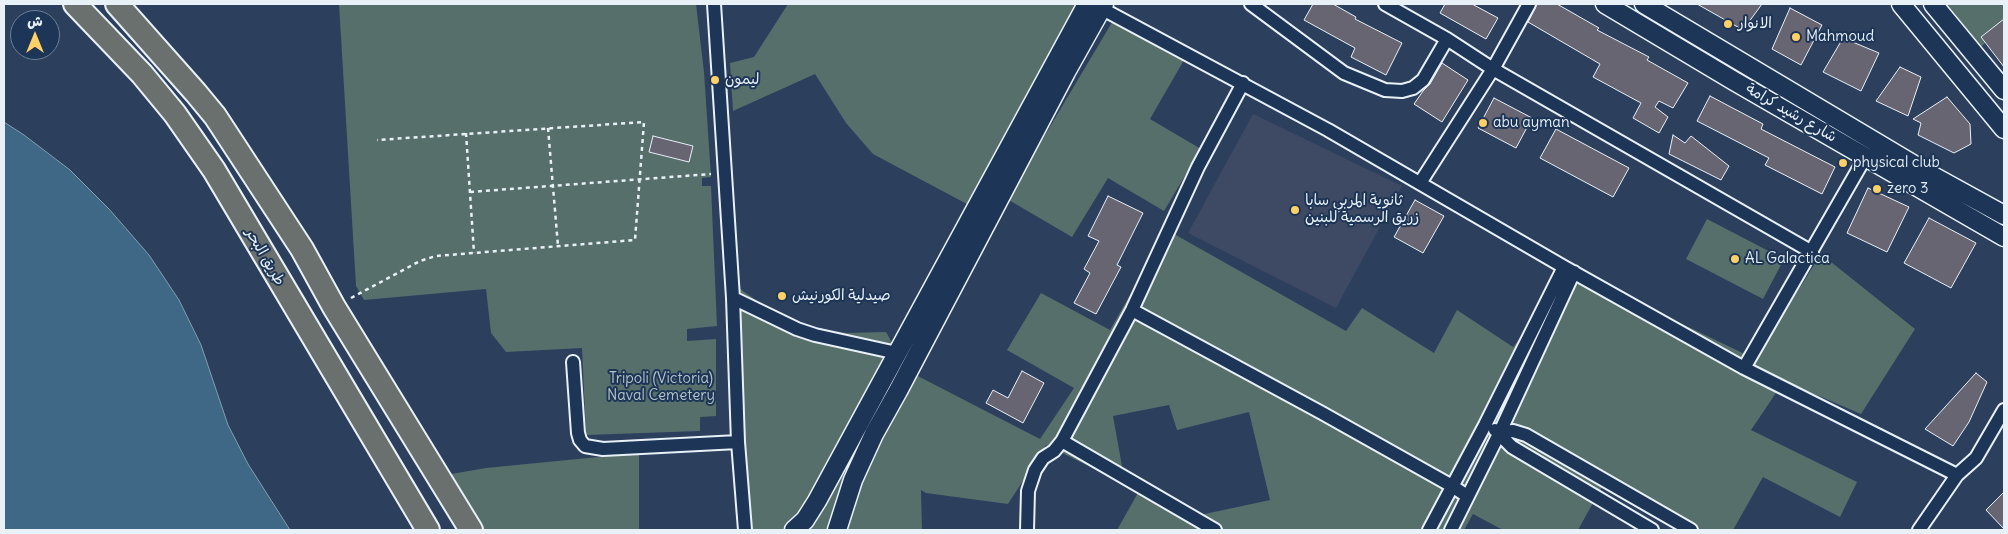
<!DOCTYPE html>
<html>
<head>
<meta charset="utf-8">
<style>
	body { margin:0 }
	#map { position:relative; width:2008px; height:534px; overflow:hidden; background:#2c3f5d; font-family:Delius,"Playpen Sans Arabic",sans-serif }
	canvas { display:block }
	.frame { position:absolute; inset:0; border:5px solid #e8f1f8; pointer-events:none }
	.north { position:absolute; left:10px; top:10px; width:50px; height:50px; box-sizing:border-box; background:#1d3557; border:1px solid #6e8097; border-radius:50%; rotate:0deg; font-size:14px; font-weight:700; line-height:20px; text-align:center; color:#e8f1f8 }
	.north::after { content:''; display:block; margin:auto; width:18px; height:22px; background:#ffd166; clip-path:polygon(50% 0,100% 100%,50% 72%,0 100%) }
</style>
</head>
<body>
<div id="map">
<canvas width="2008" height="534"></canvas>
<div class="frame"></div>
<div class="north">ش</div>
</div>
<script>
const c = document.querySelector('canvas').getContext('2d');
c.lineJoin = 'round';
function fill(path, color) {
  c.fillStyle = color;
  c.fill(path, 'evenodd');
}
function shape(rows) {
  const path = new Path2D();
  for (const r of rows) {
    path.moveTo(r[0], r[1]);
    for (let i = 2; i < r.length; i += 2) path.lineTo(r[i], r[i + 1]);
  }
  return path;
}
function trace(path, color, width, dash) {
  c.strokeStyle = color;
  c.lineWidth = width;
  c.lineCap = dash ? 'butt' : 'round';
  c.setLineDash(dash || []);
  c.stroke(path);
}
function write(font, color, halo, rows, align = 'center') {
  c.font = font + ' Delius,"Playpen Sans Arabic",sans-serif';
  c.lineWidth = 4;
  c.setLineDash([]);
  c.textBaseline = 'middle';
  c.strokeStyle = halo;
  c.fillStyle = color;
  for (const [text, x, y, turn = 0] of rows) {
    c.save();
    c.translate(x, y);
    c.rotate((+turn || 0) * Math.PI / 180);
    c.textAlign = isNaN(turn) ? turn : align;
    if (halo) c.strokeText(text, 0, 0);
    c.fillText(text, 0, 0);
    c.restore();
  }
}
const built = shape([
	[1253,114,1402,186,1336,308,1188,233]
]);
const green = shape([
	[339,4,696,4,704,72,711,177,702,178,702,186,711,186,717,326,687,329,687,341,716,339,716,416,700,417,700,431,586,435,582,348,506,352,491,333,486,289,364,300,356,286],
	[788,4,1100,4,980,211,873,154,846,123,815,74,733,111,730,63,754,57],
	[1931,4,2004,4,2004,24,1974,54],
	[1114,19,1184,60,1150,119,1201,149,1164,211,1108,178,1072,237,1007,199],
	[1707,219,1784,259,1763,299,1686,259],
	[1167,230,1346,331,1362,308,1434,353,1457,310,1513,347,1574,272,1755,359,1821,254,1915,329,1861,414,1784,381,1751,430,1857,482,1840,517,1763,477,1733,530,1690,530,1604,483,1578,530,1503,530,1473,514,1464,530,1117,530,1139,491,1046,445,1008,504,926,493,921,490,922,530,742,530,739,288,771,311,806,326,846,333,886,332,908,371,1040,439,1074,388,1007,350,1041,293,1110,330],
	[1169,405,1177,430,1249,412,1270,500,1200,515,1123,472,1113,416],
	[639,453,639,530,484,530,451,474,486,468]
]);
const water = shape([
	[4,122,24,135,70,170,109,209,149,255,179,300,201,345,228,425,248,464,290,530,4,530,4,122]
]);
const building = shape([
	[1313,4,1333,4,1356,17,1355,19,1402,43,1386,75,1351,57,1355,48,1304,20,1313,4],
	[1445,4,1472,4,1498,18,1486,39,1440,13,1445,4],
	[1537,4,1557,4,1599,28,1597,30,1649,57,1647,60,1688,83,1673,108,1659,101,1655,107,1668,117,1659,133,1633,118,1641,103,1593,77,1600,64,1528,22,1537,4],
	[1697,4,1762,4,1743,30,1697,4],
	[1790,8,1822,25,1801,65,1772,49,1790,8],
	[2004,19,2004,67,1981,37,2004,19],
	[1843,38,1879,53,1861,91,1823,72,1843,38],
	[1442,63,1468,80,1442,122,1414,104,1423,91,1430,84,1442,63],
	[1900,67,1921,77,1908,116,1876,101,1900,67],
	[1710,96,1763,124,1761,129,1835,167,1822,194,1765,165,1769,158,1697,121,1710,96],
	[1947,97,1970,124,1971,144,1954,153,1918,135,1921,123,1913,119,1947,97],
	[1494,98,1532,118,1516,148,1478,128,1494,98],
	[1556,129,1629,168,1613,197,1540,158,1556,129],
	[1673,135,1685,143,1691,136,1729,166,1721,180,1669,154,1673,135],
	[653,136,693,146,689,162,649,152,653,136],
	[1868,188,1909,207,1887,252,1847,233,1868,188],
	[1108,196,1143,213,1117,265,1121,267,1096,314,1074,303,1090,273,1084,269,1099,241,1088,236,1108,196],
	[1415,200,1444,216,1423,253,1394,237,1415,200],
	[1929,218,1976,243,1951,288,1904,263,1929,218],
	[1022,371,1044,383,1023,423,986,403,993,390,1008,398,1022,371],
	[1976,373,1987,382,1969,422,1953,446,1925,429,1976,373],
	[2004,492,2004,529,1986,510,2004,492]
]);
const path = shape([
	[548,128,558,246],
	[466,133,474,253],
	[470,192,711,174],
	[351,298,420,261,436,256,635,240,644,122,377,140]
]);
const street = shape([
	[714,4,733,298,738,442,745,530],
	[1251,4,1344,73,1385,90,1402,91,1413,88,1423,80,1447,39],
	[1385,4,1447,39,1493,69,1812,252],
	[1095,5,1328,130,1564,267,1744,368,1957,475],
	[1420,183,1493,69,1529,4],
	[733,298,797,329,815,335,897,353],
	[1132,310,1322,413,1452,486,1467,496],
	[573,362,578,433,580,440,585,446,603,449,738,442],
	[1744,368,1866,156],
	[1495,430,1500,432,1513,431,1526,435,1691,530],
	[1500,432,1505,440,1512,447,1652,530],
	[1062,441,1215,530],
	[1027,530,1028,491,1035,470,1043,458,1054,451,1062,441,1132,310,1198,167,1243,83],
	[1429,530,1485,425,1564,267],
	[1451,530,1500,432,1574,272],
	[1919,530,1957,475,1976,458,2004,410]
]);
const secondary = shape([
	[1605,4,1734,81,2004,237],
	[1644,4,1931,175,2004,215],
	[1901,4,2004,129],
	[1933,4,2004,90],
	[794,530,805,520,817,501,1087,4],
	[837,530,853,480,874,434,898,391,1066,72,1104,4]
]);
const highway = shape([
	[75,4,142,74,175,114,214,170,428,530],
	[117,4,196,93,215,116,234,145,302,249,334,307,471,530]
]);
const markers = [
	[1728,24,5,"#ffd166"],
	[1796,37,5,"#ffd166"],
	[715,80,5,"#ffd166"],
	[1483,123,5,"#ffd166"],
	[1843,163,5,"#ffd166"],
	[1877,189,5,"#ffd166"],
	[1295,210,5,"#ffd166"],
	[1735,259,5,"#ffd166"],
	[782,296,5,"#ffd166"]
];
const poiNames = [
	["الانوار",1738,24],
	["Mahmoud",1806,37],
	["ليمون",725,80],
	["abu ayman",1493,123],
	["physical club",1853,163],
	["zero 3",1887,189],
	["ثانوية المربي سابا",1305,201],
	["زريق الرسمية للبنين",1305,218],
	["AL Galactica",1745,259],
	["صيدلية الكورنيش",792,296]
];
const streetNames = [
	["شارع رشيد كرامة",1791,113,30],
	["طريق البحر",265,257,60]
];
const parkNames = [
	["Tripoli (Victoria)",661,379],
	["Naval Cemetery",661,396]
];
fill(built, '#3e4a64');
fill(green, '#576f6b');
fill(water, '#3e6885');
trace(water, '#829fb3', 1);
fill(building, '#686573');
trace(building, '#e8f1f8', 1);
trace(street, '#e8f1f8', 16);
trace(secondary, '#e8f1f8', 21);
trace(highway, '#e8f1f8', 26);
trace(path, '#e8f1f8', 2.5, [4, 4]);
trace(street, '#1d3557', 12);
trace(secondary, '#1d3557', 18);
trace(highway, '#6a706d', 22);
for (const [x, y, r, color] of markers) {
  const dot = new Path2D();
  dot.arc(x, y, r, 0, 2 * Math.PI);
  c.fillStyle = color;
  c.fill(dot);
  trace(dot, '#1d3557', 2);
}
write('15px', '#e8f1f8', '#1d3557', poiNames, 'left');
write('15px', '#e8f1f8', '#1d3557', streetNames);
write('15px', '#b5c4c7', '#1d3557', parkNames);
</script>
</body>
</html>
